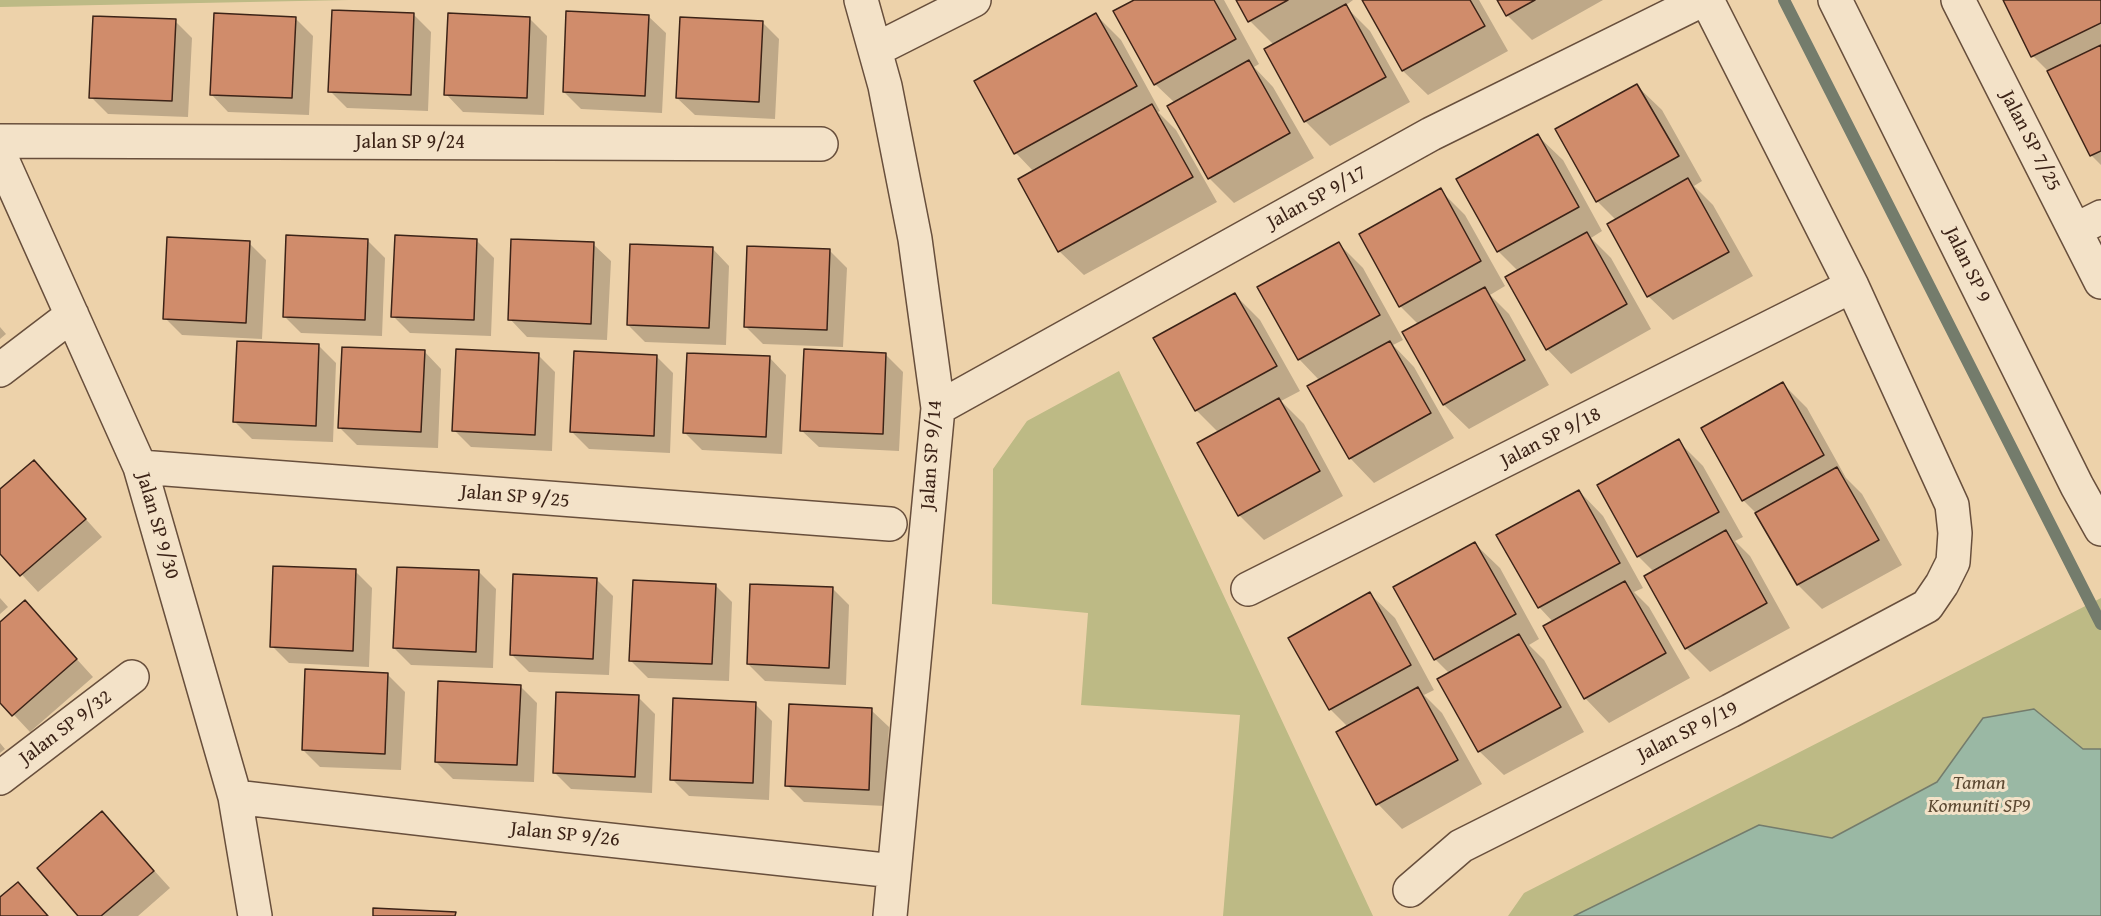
<!DOCTYPE html>
<html>
<head>
<meta charset="utf-8">
<style>
	body { margin:0 }
	canvas { display:block; background:#edd2aa }
</style>
</head>
<body>
<canvas width="2101" height="916"></canvas>
<script>
const c = document.querySelector('canvas').getContext('2d');
c.lineJoin = 'round';
function fill(path, color) {
  c.fillStyle = color;
  c.fill(path, 'evenodd');
}
function shape(rows) {
  const path = new Path2D();
  for (const r of rows) {
    path.moveTo(r[0], r[1]);
    for (let i = 2; i < r.length; i += 2) path.lineTo(r[i], r[i + 1]);
  }
  return path;
}
function trace(path, color, width, dash) {
  c.strokeStyle = color;
  c.lineWidth = width;
  c.lineCap = dash ? 'butt' : 'round';
  c.setLineDash(dash || []);
  c.stroke(path);
}
function write(font, color, halo, rows, align = 'center') {
  c.font = font + ' "Gentium Book Plus",serif';
  c.lineWidth = 6;
  c.setLineDash([]);
  c.textBaseline = 'middle';
  c.strokeStyle = halo;
  c.fillStyle = color;
  for (const [text, x, y, turn = 0] of rows) {
    c.save();
    c.translate(x, y);
    c.rotate((+turn || 0) * Math.PI / 180);
    c.textAlign = isNaN(turn) ? turn : align;
    if (halo) c.strokeText(text, 0, 0);
    c.fillText(text, 0, 0);
    c.restore();
  }
}
const green = shape([
	[0,0,349,0,0,7],
	[1119,371,1373,916,1223,916,1240,715,1081,705,1088,613,992,604,993,469,1027,421],
	[2101,598,2101,916,1508,916,1524,893]
]);
const water = shape([
	[2034,709,2083,749,2101,749,2101,916,1574,916,1759,825,1832,838,1937,782,1983,718,2034,709]
]);
const shadow = shape([
	[1137,0,1224,0,1259,64,1254,67,1273,87,1314,158,1234,203,1209,178,1175,103,1155,84],
	[1238,0,1353,0,1345,6,1370,31,1410,102,1330,146,1305,121,1266,50,1274,45,1250,21],
	[1363,0,1479,0,1508,51,1428,95,1403,71],
	[1499,0,1603,0,1532,40,1507,15],
	[2004,0,2101,0,2101,165,2091,155,2050,73,2033,56],
	[414,15,431,32,428,111,347,108,330,91],
	[1096,15,1121,40,1160,111,1158,112,1176,130,1217,202,1084,275,1059,251,1034,172,1016,153],
	[648,16,666,33,662,113,581,109,564,92],
	[296,19,313,36,309,115,228,112,211,94],
	[530,19,547,36,544,115,463,112,446,94],
	[175,21,192,38,188,117,108,114,91,97],
	[762,22,779,39,775,119,695,115,677,98],
	[1637,86,1662,110,1702,181,1694,186,1713,205,1753,276,1673,320,1648,296,1616,220,1597,201],
	[1538,136,1563,160,1602,231,1591,238,1611,258,1651,329,1571,374,1547,349,1518,271,1498,251],
	[1440,190,1465,215,1505,286,1490,295,1509,314,1549,385,1469,429,1444,405,1404,333,1419,325,1400,306],
	[368,241,385,258,382,336,301,333,284,316],
	[477,241,494,258,491,336,410,333,393,316],
	[249,243,266,260,262,339,182,335,165,318],
	[593,244,611,261,607,340,527,337,510,319],
	[1339,244,1363,268,1403,340,1393,345,1414,367,1454,438,1374,483,1350,458,1320,381,1299,359],
	[712,248,729,266,726,345,645,342,628,325],
	[829,250,847,268,843,347,763,344,746,327],
	[1235,295,1260,320,1300,391,1281,401,1304,424,1343,496,1264,540,1239,515,1199,444,1219,433,1196,410],
	[0,327,6,334,0,339],
	[319,346,336,363,333,442,252,439,235,422],
	[424,351,441,369,438,448,357,445,340,428],
	[538,355,555,372,552,451,471,447,454,430],
	[886,355,903,372,899,451,819,447,801,430],
	[656,356,673,373,670,453,589,449,572,432],
	[769,357,786,375,782,454,702,450,685,433],
	[1783,384,1807,408,1846,478,1862,494,1902,565,1822,609,1798,585,1758,515,1743,500],
	[1678,441,1703,466,1743,537,1735,541,1750,556,1790,628,1710,672,1686,648,1654,572,1639,557,1599,486],
	[34,462,102,537,38,592,0,551,0,491],
	[1579,491,1603,516,1643,588,1634,592,1649,607,1690,678,1609,723,1585,698,1553,622,1539,607],
	[1475,544,1500,568,1539,639,1529,645,1544,660,1584,732,1504,775,1479,751,1450,674,1435,659],
	[355,571,372,588,369,667,289,663,272,646],
	[479,572,496,589,493,668,411,665,394,648],
	[596,579,613,596,609,675,529,672,512,655],
	[715,585,732,602,729,681,648,678,631,661],
	[832,588,849,605,846,685,765,681,748,664],
	[1370,594,1395,618,1434,690,1424,695,1442,713,1482,784,1402,829,1378,804,1338,733,1348,727,1330,709],
	[0,598,8,607,0,614],
	[25,602,93,677,30,732,0,700,0,624],
	[387,674,405,692,401,770,320,767,303,750],
	[520,686,537,703,534,782,453,779,436,762],
	[638,697,655,714,652,793,571,789,554,772],
	[755,704,772,721,769,800,689,796,672,779],
	[871,710,889,727,885,806,804,802,787,785],
	[0,743,5,749,0,753],
	[102,813,170,888,138,916,80,916]
]);
const stream = shape([
	[1784,0,2101,624]
]);
const building = shape([
	[1134,0,1214,0,1236,39,1154,85,1113,11,1134,0],
	[1236,0,1288,0,1248,22,1236,0],
	[1362,0,1470,0,1485,26,1402,71,1362,0],
	[1497,0,1535,0,1506,16,1497,0],
	[2003,0,2101,0,2101,23,2031,57,2003,0],
	[1346,4,1386,77,1304,122,1264,49,1346,4],
	[332,10,414,13,411,95,328,92,332,10],
	[566,11,649,15,645,96,563,92,566,11],
	[214,13,296,17,292,98,210,95,214,13],
	[448,13,530,17,527,98,444,95,448,13],
	[1096,13,1137,86,1014,154,974,81,1096,13],
	[93,16,176,19,172,101,89,98,93,16],
	[680,17,763,21,759,102,676,98,680,17],
	[2101,45,2101,151,2090,156,2047,71,2101,45],
	[1249,60,1290,133,1208,179,1167,106,1249,60],
	[1637,84,1679,156,1596,202,1555,129,1637,84],
	[1152,104,1193,177,1058,252,1018,179,1152,104],
	[1538,134,1579,207,1497,252,1456,179,1538,134],
	[1688,178,1729,252,1647,297,1607,224,1688,178],
	[1441,188,1481,261,1399,307,1359,234,1441,188],
	[1587,232,1627,304,1546,350,1505,277,1587,232],
	[286,235,368,239,365,320,283,317,286,235],
	[395,235,477,239,474,320,391,317,395,235],
	[167,237,250,241,246,323,163,319,167,237],
	[511,239,594,242,591,324,508,320,511,239],
	[1339,242,1380,315,1298,360,1257,287,1339,242],
	[630,244,713,247,709,328,627,325,630,244],
	[747,246,830,249,827,330,744,327,747,246],
	[1485,287,1525,360,1443,405,1402,332,1485,287],
	[1235,293,1277,366,1195,411,1153,338,1235,293],
	[237,341,319,344,316,426,233,422,237,341],
	[1390,341,1431,413,1349,459,1307,386,1390,341],
	[342,347,425,350,421,432,338,428,342,347],
	[456,349,539,353,535,435,452,431,456,349],
	[804,349,886,353,883,434,800,431,804,349],
	[574,351,657,355,654,436,570,432,574,351],
	[687,353,770,356,766,437,683,433,687,353],
	[1783,382,1824,455,1742,501,1701,428,1783,382],
	[1279,398,1320,471,1238,516,1197,443,1279,398],
	[1679,439,1719,512,1637,557,1597,485,1679,439],
	[34,460,86,519,20,576,0,554,0,489,34,460],
	[1837,467,1879,540,1797,585,1755,513,1837,467],
	[1579,490,1620,563,1538,608,1496,535,1579,490],
	[1726,530,1767,603,1685,649,1644,576,1726,530],
	[1475,542,1516,614,1434,660,1393,587,1475,542],
	[273,566,356,569,353,651,270,647,273,566],
	[397,567,479,570,476,652,393,648,397,567],
	[513,574,597,578,593,659,510,655,513,574],
	[633,580,716,584,712,664,629,661,633,580],
	[1625,581,1666,653,1584,699,1543,626,1625,581],
	[750,584,833,587,829,668,747,664,750,584],
	[1370,592,1411,665,1329,710,1288,638,1370,592],
	[25,600,77,659,12,716,0,703,0,622,25,600],
	[1519,634,1561,707,1478,752,1437,679,1519,634],
	[305,669,388,673,385,754,302,750,305,669],
	[438,681,521,685,517,765,435,762,438,681],
	[1418,687,1458,760,1376,805,1336,732,1418,687],
	[556,692,639,695,635,777,553,773,556,692],
	[673,698,756,702,753,783,670,780,673,698],
	[789,704,872,708,869,790,785,786,789,704],
	[102,811,154,871,101,916,78,916,37,868,102,811],
	[18,882,48,916,0,916,0,897,18,882],
	[373,908,456,912,455,916,373,916,373,908]
]);
const street = shape([
	[861,0,885,86,915,239,938,408,890,916],
	[1835,0,2077,486,2101,529],
	[1958,0,2101,282],
	[875,50,974,0],
	[0,141,821,144],
	[0,155,140,467,235,797,255,916],
	[2075,230,2101,217],
	[0,370,72,315],
	[938,408,1431,134,1702,0],
	[140,467,890,524],
	[1248,589,1852,286],
	[0,778,132,677],
	[235,797,563,835,894,871],
	[1410,890,1461,846,1730,711,1927,606,1942,584,1953,562,1955,533,1952,505,1852,286,1707,0]
]);
const streetNames = [
	["Jalan SP 7/25",2030,141,63],
	["Jalan SP 9/24",410,143],
	["Jalan SP 9/17",1317,198,-29],
	["Jalan SP 9",1967,265,64],
	["Jalan SP 9/18",1551,438,-27],
	["Jalan SP 9/14",932,455,-86],
	["Jalan SP 9/25",515,497,5],
	["Jalan SP 9/30",157,526,74],
	["Jalan SP 9/32",66,728,-37],
	["Jalan SP 9/19",1688,732,-27],
	["Jalan SP 9/26",565,835,6]
];
const parkNames = [
	["Taman",1979,784],
	["Komuniti SP9",1979,807]
];
fill(green, '#bdba85');
fill(water, '#9ab8a4');
trace(water, '#747c6c', 1.5);
fill(shadow, '#0003');
trace(stream, '#747c6c', 12);
fill(building, '#d08c6b');
trace(building, '#3c2317', 1.5);
trace(street, '#684f3c', 36);
trace(street, '#f3e2c8', 33);
write('20px', '#3c2317', '#f3e2c8', streetNames);
write('italic 20px', '#5c4932', '#f3e2c8', parkNames);
</script>
</body>
</html>
